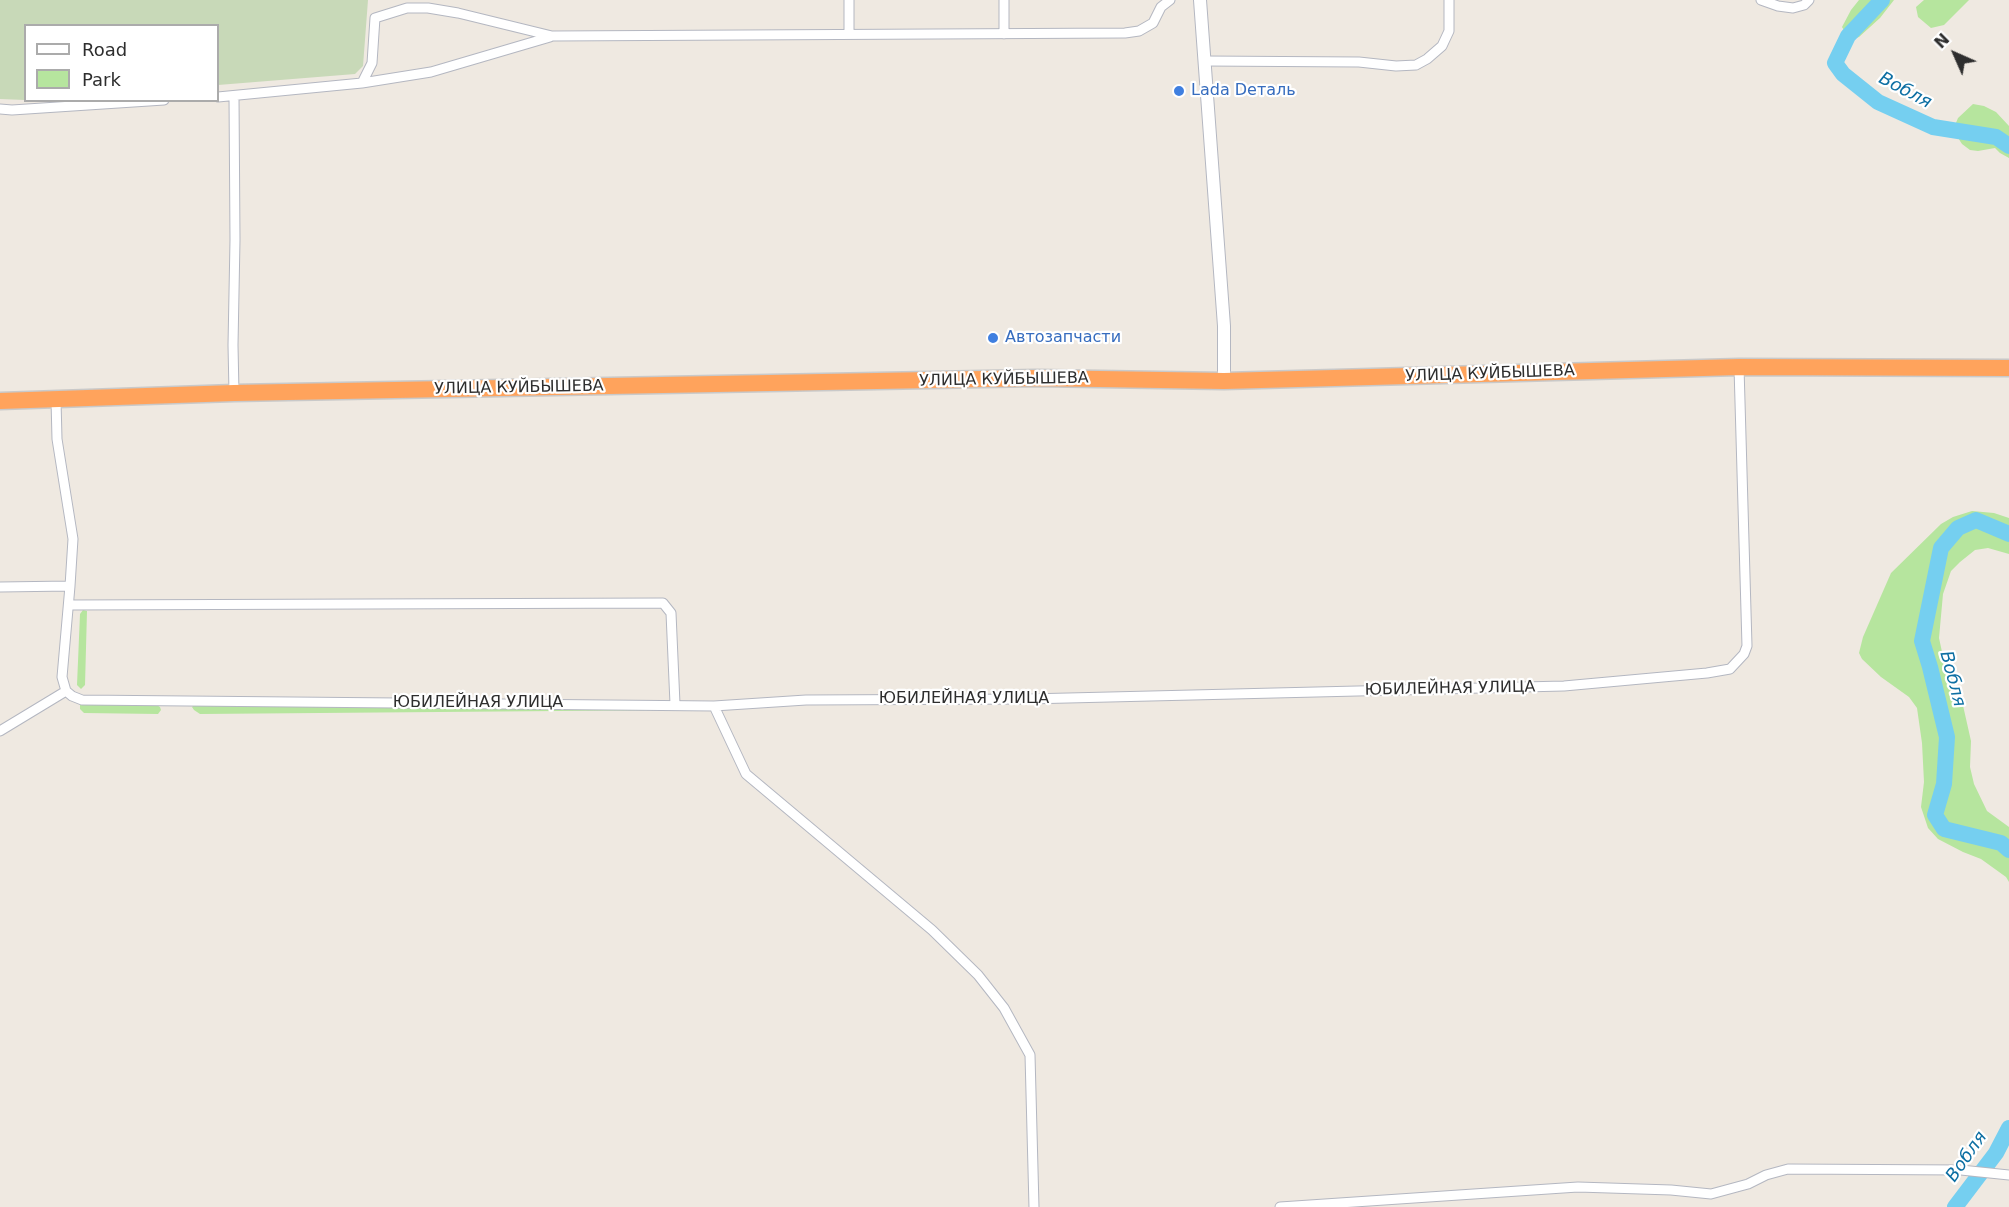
<!DOCTYPE html>
<html>
<head>
<meta charset="utf-8">
<style>
	body { margin:0 }
	#map { position:relative; width:2009px; height:1207px; overflow:hidden; background:#efe9e1; font-family:"DejaVu Sans",sans-serif }
	canvas { display:block }
	.legend { position:absolute; left:24px; top:24px; width:195px; height:78px; box-sizing:border-box; background:#fff; border:2px solid #ababab; margin:0; padding:8px 10px; list-style:none; font-size:18px; color:#2e2e2e }
	.legend li { display:flex; align-items:center; gap:12px; height:30px }
	.legend b { width:30px; border:2px solid #ababab }
	.north { position:absolute; left:1925px; top:24px; width:60px; height:60px; -webkit-text-stroke:4px #fff; paint-order:stroke; rotate:315deg; font-size:16px; font-weight:700; line-height:24px; text-align:center; color:#2e2e2e }
	.north::after { content:''; display:block; margin:auto; width:21px; height:27px; background:#2e2e2e; clip-path:polygon(50% 0,100% 100%,50% 72%,0 100%) }
</style>
</head>
<body>
<div id="map">
<canvas width="2009" height="1207"></canvas>
<ul class="legend">
<li><b style="height:8px;background:#fff"></b>Road</li>
<li><b style="height:16px;background:#b6e59e"></b>Park</li>
</ul>
<div class="north">N</div>
</div>
<script>
const c = document.querySelector('canvas').getContext('2d');
c.lineJoin = 'round';
function fill(path, color) {
  c.fillStyle = color;
  c.fill(path, 'evenodd');
}
function shape(rows) {
  const path = new Path2D();
  for (const r of rows) {
    path.moveTo(r[0], r[1]);
    for (let i = 2; i < r.length; i += 2) path.lineTo(r[i], r[i + 1]);
  }
  return path;
}
function trace(path, color, width, dash) {
  c.strokeStyle = color;
  c.lineWidth = width;
  c.lineCap = dash ? 'butt' : 'round';
  c.setLineDash(dash || []);
  c.stroke(path);
}
function write(font, color, halo, rows, align = 'center') {
  c.font = font + ' "DejaVu Sans",sans-serif';
  c.lineWidth = 4.5;
  c.setLineDash([]);
  c.textBaseline = 'middle';
  c.strokeStyle = halo;
  c.fillStyle = color;
  for (const [text, x, y, turn = 0] of rows) {
    c.save();
    c.translate(x, y);
    c.rotate((+turn || 0) * Math.PI / 180);
    c.textAlign = isNaN(turn) ? turn : align;
    if (halo) c.strokeText(text, 0, 0);
    c.fillText(text, 0, 0);
    c.restore();
  }
}
const green = shape([
	[1859,0,1894,0,1880,18,1859,37,1850,40,1842,27,1851,10],
	[1924,0,1969,0,1944,25,1931,28,1918,17,1916,7],
	[1973,104,1984,106,1996,112,2009,126,2009,158,2000,153,1995,148,1978,151,1970,150,1962,144,1953,130,1958,118],
	[1972,511,1994,513,2009,518,2009,554,1988,548,1975,550,1960,562,1951,571,1943,594,1939,638,1944,661,1962,701,1971,741,1970,767,1974,784,1987,811,2009,827,2009,882,2006,877,1981,859,1963,852,1938,839,1928,828,1921,807,1924,782,1922,743,1917,708,1909,697,1881,677,1862,659,1859,653,1863,637,1891,573,1941,524,1953,517],
	[83,610,87,611,85,685,81,689,77,685,80,614],
	[196,703,682,708,677,710,200,714,194,710,192,707],
	[80,704,155,704,160,707,161,710,158,714,84,713,80,709]
]);
const cemetery = shape([
	[0,0,368,0,363,66,355,74,218,85,218,26,26,26,25,100,0,99]
]);
const river = shape([
	[1882,0,1848,36,1835,63,1843,74,1878,102,1933,127,1996,137,2009,146],
	[2009,534,1976,520,1958,528,1941,548,1922,641,1930,667,1947,737,1944,784,1935,815,1944,829,2001,843,2009,850],
	[1955,1207,1996,1153,2009,1128]
]);
const street = shape([
	[849,0,849,34],
	[1004,0,1004,34],
	[1761,0,1778,6,1793,8,1804,5,1809,0],
	[1205,61,1359,62,1396,66,1416,65,1427,59,1442,46,1449,31,1449,0],
	[362,83,372,63,375,18,407,8,428,8,458,13,552,36,1125,33,1139,31,1153,23,1161,7,1170,0],
	[218,97,362,83,431,72,550,37],
	[0,109,12,110,164,100],
	[234,393,233,345,235,240,234,96],
	[56,400,57,439,73,539,70,586],
	[0,587,70,586,62,677,66,691,72,696,82,700,714,706,806,700,1027,699,1564,686,1707,673,1730,669,1744,654,1747,646,1739,367],
	[69,605,663,603,671,613,675,704],
	[714,706,746,774,932,930,978,975,1004,1008,1030,1055,1034,1207],
	[0,731,66,691],
	[1280,1207,1578,1187,1671,1190,1711,1194,1748,1184,1766,1175,1788,1169,1961,1170,2009,1175]
]);
const secondary = shape([
	[1200,0,1224,326,1224,381]
]);
const highway = shape([
	[0,401,234,393,1037,378,1224,381,1739,367,2009,368]
]);
const markers = [
	[1179,91,6,"#3f7fe0"],
	[993,338,6,"#3f7fe0"]
];
const shopNames = [
	["Lada Dеталь",1191,91],
	["Автозапчасти",1005,338]
];
const streetNames = [
	["УЛИЦА КУЙБЫШЕВА",1490,374,-2],
	["УЛИЦА КУЙБЫШЕВА",1004,380,-1],
	["УЛИЦА КУЙБЫШЕВА",519,388,-1],
	["ЮБИЛЕЙНАЯ УЛИЦА",1450,689,-1],
	["ЮБИЛЕЙНАЯ УЛИЦА",964,699],
	["ЮБИЛЕЙНАЯ УЛИЦА",478,703]
];
const waterNames = [
	["Вобля",1905,91,28],
	["Вобля",1952,679,75],
	["Вобля",1967,1157,-55]
];
fill(green, '#b6e59e');
fill(cemetery, '#c8d9b8');
trace(river, '#75cff0', 16);
trace(street, '#b4b7c1', 11);
trace(secondary, '#b4b7c1', 14);
trace(highway, '#c9c9c9', 19);
trace(street, '#fff', 9);
trace(secondary, '#fff', 12);
trace(highway, '#ffa35c', 16);
for (const [x, y, r, color] of markers) {
  const dot = new Path2D();
  dot.arc(x, y, r, 0, 2 * Math.PI);
  c.fillStyle = color;
  c.fill(dot);
  trace(dot, '#fff', 2);
}
write('16px', '#366cbe', '#fff', shopNames, 'left');
write('16px', '#2e2e2e', '#fff', streetNames);
write('italic 18px', '#0d6fa3', '#fff', waterNames);
</script>
</body>
</html>
